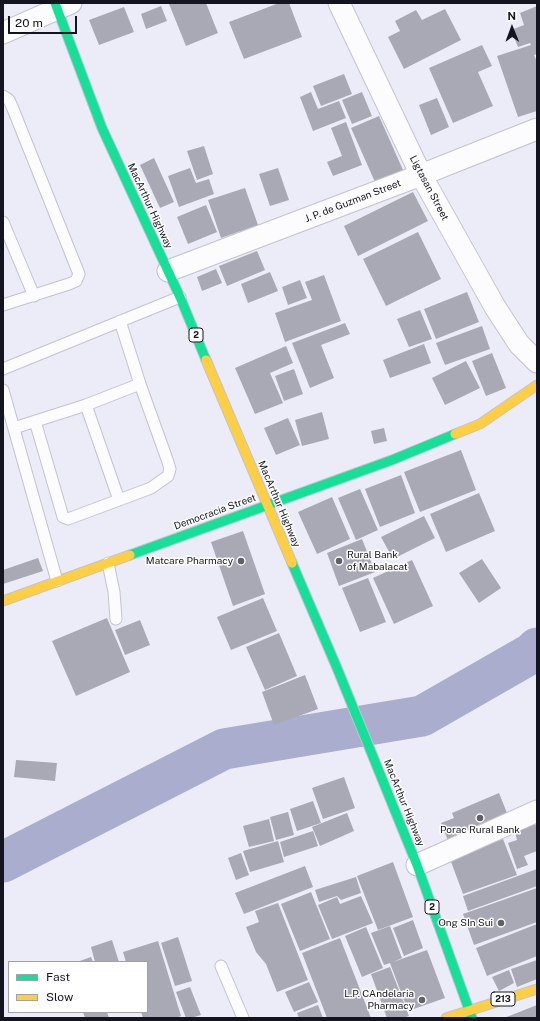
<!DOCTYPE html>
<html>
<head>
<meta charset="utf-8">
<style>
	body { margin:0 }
	#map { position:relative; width:540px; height:1021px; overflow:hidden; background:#ececf8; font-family:"Public Sans",sans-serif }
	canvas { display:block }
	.frame { position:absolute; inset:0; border:4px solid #141421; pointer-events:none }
	.legend { position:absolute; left:8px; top:961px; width:140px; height:52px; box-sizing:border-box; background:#fff; border:1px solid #a1a1a6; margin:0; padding:5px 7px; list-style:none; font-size:12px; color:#141421 }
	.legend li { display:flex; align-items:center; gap:8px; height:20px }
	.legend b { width:20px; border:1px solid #a1a1a6 }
	.north { position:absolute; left:492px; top:8px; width:40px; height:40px; -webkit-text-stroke:3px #fff; paint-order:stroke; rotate:359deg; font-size:11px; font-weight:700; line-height:16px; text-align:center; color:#141421 }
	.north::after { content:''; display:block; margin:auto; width:14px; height:18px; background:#141421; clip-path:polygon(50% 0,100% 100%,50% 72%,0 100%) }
	.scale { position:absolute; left:8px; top:16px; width:69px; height:18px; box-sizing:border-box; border:2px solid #141421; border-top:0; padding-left:5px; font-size:12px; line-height:14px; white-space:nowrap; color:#141421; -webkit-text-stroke:3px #fff; paint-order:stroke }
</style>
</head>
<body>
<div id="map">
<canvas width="540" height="1021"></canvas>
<div class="frame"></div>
<ul class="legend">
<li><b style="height:5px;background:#16e098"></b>Fast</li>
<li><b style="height:5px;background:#ffcf43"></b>Slow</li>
</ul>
<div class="north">N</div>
<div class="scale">20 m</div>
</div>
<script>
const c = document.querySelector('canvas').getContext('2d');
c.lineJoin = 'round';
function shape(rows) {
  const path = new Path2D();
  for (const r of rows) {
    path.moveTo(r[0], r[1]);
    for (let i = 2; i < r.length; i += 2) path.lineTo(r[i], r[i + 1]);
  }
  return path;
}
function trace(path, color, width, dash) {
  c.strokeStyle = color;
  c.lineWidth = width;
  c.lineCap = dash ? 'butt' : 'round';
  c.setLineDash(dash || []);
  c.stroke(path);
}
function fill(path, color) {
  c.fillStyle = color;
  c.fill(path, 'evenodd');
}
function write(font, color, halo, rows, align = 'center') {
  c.font = font + ' "Public Sans",sans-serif';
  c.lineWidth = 3;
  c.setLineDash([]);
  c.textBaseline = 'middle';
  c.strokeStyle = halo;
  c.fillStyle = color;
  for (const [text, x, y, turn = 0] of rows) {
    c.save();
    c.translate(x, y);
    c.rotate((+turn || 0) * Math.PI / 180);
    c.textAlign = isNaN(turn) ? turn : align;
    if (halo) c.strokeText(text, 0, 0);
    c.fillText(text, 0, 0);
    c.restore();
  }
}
const river = shape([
	[3,862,224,749,422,716,532,653,537,648]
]);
const building = shape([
	[171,3,206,3,218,33,186,46,169,4],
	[279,3,289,3,302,37,244,59,229,22],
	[161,6,167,21,146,29,141,14],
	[537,6,537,54,534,55,537,62,537,111,518,117,497,56,531,45,530,43,518,47,511,30,524,25,520,13],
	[124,7,134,32,99,45,89,20],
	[445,9,461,40,404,69,388,37,400,31,395,21,416,10,422,20],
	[482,45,492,66,478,72,493,106,453,123,429,68],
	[344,74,352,94,321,106,313,86],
	[311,92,318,109,339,101,346,118,313,131,300,97],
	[362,92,372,116,352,124,342,100],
	[437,98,449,127,431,135,419,105],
	[379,116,403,170,375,182,351,128],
	[346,122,362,165,333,176,327,162,342,156,331,128],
	[204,146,213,174,197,180,187,151],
	[154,158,174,202,160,208,140,165],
	[190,168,196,183,209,179,214,194,179,207,168,176],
	[278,168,289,200,270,206,259,174],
	[245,188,258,225,221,238,208,200],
	[413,192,428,221,358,256,344,226],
	[206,205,217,232,188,244,177,217],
	[418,232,441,279,386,306,363,259],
	[257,251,265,270,227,286,219,266],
	[216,269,222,283,202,291,197,277],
	[270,272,278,291,248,303,241,284],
	[324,275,341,321,285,342,275,313,312,300,305,282],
	[300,280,307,298,288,305,282,287],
	[467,292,479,322,436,339,424,309],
	[420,310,432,339,409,347,397,319],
	[345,323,350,334,321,345,334,378,310,388,292,343],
	[482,326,490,349,445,365,436,343],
	[424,344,431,363,390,378,383,360],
	[286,346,293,363,270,373,283,403,255,414,235,368],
	[492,353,506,388,486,396,472,361],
	[466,361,480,388,445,405,432,378],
	[294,369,303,394,284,401,275,376],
	[322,412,329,439,302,446,295,420],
	[288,418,300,445,276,455,264,428],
	[384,428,387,441,374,444,371,431],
	[461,450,476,490,420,512,404,472],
	[401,475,415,513,380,527,365,489],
	[360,489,378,530,356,540,338,498],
	[479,493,495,531,446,552,430,514],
	[332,497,350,539,317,554,298,512],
	[424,516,435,538,393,559,381,537],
	[243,531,265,594,233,606,211,542],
	[362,539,375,572,339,586,327,553],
	[38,558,43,571,3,584,3,570],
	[482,559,501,588,479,603,459,573],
	[412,560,433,606,394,624,373,578],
	[368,578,386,622,360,632,342,588],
	[263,598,277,631,231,650,217,617],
	[107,618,130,672,76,696,52,641],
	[140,620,150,645,125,655,115,630],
	[279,633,297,676,265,690,246,647],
	[305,675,318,709,274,725,262,692],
	[16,760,57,763,55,781,14,777],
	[344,777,355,808,323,819,312,788],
	[499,793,509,818,449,843,441,823,454,818,452,813],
	[313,801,321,823,297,831,290,809],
	[288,812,294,835,276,840,270,817],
	[347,813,354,831,320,846,312,827],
	[269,819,274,841,249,847,243,826],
	[534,821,537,828,537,851,524,856,528,865,517,869,508,843,517,840,514,829],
	[313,831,318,846,284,857,280,842],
	[503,839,517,875,463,894,450,859],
	[278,841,284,862,250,872,243,851],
	[241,853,249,875,236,880,228,858],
	[393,862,413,917,378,930,357,876],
	[305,866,313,887,244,914,235,893],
	[537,869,537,886,468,911,463,896],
	[356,877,361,893,341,900,337,896,319,902,315,890],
	[537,888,537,922,474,945,463,914],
	[311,892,330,939,300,951,281,904],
	[361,896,373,923,332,939,318,905,337,897,340,904],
	[278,903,308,980,277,992,266,964,256,952,246,927,259,922,255,911],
	[413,920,423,948,404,956,393,928],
	[537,924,537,956,487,976,476,948],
	[390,926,402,958,393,962,427,950,445,998,408,1011,390,963,384,965,371,933],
	[366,927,383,968,362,977,345,936],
	[178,937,192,981,175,986,161,943],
	[340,938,371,1018,327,1018,302,953],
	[112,940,119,962,95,962,91,947],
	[158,941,181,1016,176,1018,143,1018,141,1012,147,1012,147,962,126,962,123,952],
	[91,957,93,962,77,962],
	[537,960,537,979,517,987,511,969],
	[390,967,409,1016,403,1018,387,1018,371,974],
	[509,970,514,983,499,991,492,977],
	[309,982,318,1002,294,1012,285,992],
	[190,987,201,1015,191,1018,186,1018,176,992],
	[318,1005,323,1018,299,1018,297,1013],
	[537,1005,537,1018,504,1018],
	[83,1012,107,1012,109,1018,85,1018]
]);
const lane = shape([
	[3,96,9,100,13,109,79,274,76,281,69,284,3,305],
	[3,222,34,296],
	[3,369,180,297],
	[3,390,57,581],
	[86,405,119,500],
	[35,421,63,517,68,519,151,488,168,476,170,469,168,462,140,384,120,321],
	[14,428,86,405,140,384],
	[108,563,114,592,116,619],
	[221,966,243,1018]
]);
const street = shape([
	[339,3,421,175,495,307,519,344,537,362],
	[3,33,71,3],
	[168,271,421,175,537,129],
	[417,865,537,811]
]);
const fast = shape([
	[55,3,102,128,180,297,206,360],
	[130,555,392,460,455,434],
	[292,563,337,668,417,865,472,1018]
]);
const slow = shape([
	[206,360,292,563],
	[455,434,480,424,537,385],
	[3,601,130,555],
	[446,1018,537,989]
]);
const markers = [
	[241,561,4,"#60606c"],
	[339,561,4,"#60606c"],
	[480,818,4,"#60606c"],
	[501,923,4,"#60606c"],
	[422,1000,4,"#60606c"]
];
const shields = [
	[196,335,14],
	[432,907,14],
	[503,999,24]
];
const shieldNames = [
	["2",196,335],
	["2",432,907],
	["213",503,999]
];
const streetNames = [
	["Ligtasan Street",429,188,62],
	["J. P. de Guzman Street",353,201,-21],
	["MacArthur Highway",150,206,65],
	["MacArthur Highway",279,504,67],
	["Democracia Street",215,512,-20],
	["MacArthur Highway",404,803,68]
];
const poiNames = [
	["Rural Bank",347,555,"left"],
	["of Mabalacat",347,567,"left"],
	["Matcare Pharmacy",233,561],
	["Porac Rural Bank",480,830,"center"],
	["Ong SIn Sui",493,923],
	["L.P. CAndelaria",414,994],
	["Pharmacy",414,1006]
];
trace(river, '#abadcf', 41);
fill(building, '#a9a9b6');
trace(lane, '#c2c3cf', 13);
trace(street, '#c2c3cf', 23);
trace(fast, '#c2c3cf', 11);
trace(slow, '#c2c3cf', 11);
trace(lane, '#fcfcfe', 11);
trace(street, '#fcfcfe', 21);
trace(fast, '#16e098', 9);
trace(slow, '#ffcf43', 9);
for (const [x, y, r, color] of markers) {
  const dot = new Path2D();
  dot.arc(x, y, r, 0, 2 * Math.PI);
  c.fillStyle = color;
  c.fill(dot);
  trace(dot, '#fff', 1.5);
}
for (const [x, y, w] of shields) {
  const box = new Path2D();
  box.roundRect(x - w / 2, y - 7, w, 14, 3);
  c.fillStyle = '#fff';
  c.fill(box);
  trace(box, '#141421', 1);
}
write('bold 9px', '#141421', null, shieldNames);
write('10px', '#141421', '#fff', streetNames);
write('10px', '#141421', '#fff', poiNames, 'right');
</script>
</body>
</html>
